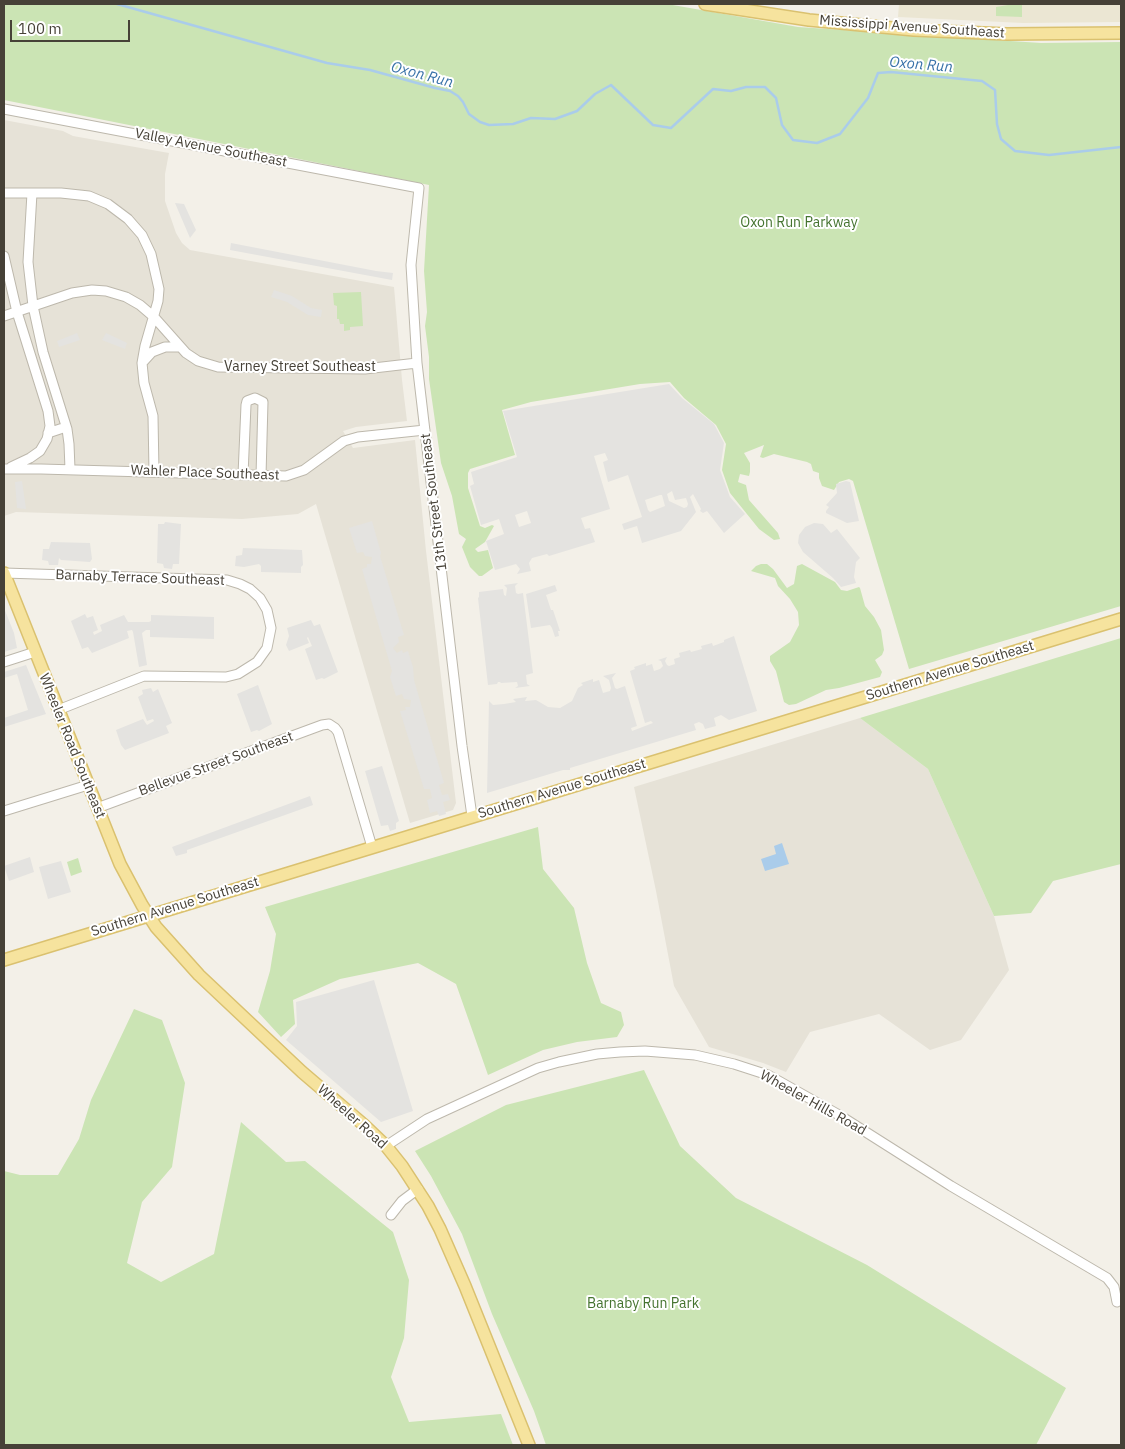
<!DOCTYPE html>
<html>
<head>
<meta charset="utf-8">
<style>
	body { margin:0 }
	#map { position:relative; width:1125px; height:1449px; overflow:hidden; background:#f3f0e8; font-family:"IBM Plex Sans",sans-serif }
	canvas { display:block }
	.frame { position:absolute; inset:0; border:5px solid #464137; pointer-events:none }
	.scale { position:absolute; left:10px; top:20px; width:120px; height:22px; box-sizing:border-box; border:2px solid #464137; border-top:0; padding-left:6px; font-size:15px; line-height:18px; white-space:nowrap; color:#464137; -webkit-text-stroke:4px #fff; paint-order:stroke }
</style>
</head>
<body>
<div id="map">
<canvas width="1125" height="1449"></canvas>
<div class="frame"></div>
<div class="scale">100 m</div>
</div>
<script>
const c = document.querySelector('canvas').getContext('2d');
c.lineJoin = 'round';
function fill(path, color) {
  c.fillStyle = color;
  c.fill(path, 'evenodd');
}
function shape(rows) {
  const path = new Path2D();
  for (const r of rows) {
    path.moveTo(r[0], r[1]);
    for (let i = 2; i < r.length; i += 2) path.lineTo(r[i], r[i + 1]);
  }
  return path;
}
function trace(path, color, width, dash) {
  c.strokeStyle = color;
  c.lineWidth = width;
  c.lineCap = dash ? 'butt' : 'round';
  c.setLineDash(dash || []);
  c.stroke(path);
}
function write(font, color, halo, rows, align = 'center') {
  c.font = font + ' "IBM Plex Sans",sans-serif';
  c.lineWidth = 4;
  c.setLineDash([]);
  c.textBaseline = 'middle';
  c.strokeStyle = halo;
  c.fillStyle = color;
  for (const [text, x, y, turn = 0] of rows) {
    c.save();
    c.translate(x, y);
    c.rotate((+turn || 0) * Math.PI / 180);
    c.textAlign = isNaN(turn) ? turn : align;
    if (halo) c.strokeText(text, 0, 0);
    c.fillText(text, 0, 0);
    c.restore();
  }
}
const residential = shape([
	[4,120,63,131,73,136,169,153,165,174,165,201,176,233,182,243,190,250,394,287,402,380,407,421,356,427,343,431,353,448,415,440,426,551,456,803,453,810,410,823,316,504,298,514,242,519,16,512,4,516],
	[860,718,928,769,994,916,1009,970,961,1040,930,1050,879,1014,810,1032,786,1072,763,1063,709,1047,674,986,656,891,634,787]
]);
const education = shape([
	[899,4,1121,4,1121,22,1023,23,898,17]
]);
const green = shape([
	[4,4,667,4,798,27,1041,43,1121,42,1121,606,909,669,853,481,849,479,839,482,834,490,822,486,819,478,819,473,813,471,811,464,807,462,774,454,763,458,760,457,764,445,744,453,750,463,750,472,749,476,740,474,738,482,746,485,749,500,778,533,780,539,774,540,759,529,730,493,722,470,726,444,716,425,684,398,670,382,640,384,531,402,502,410,515,455,470,469,468,473,468,488,480,526,485,528,492,525,494,526,485,542,475,549,478,552,488,550,493,568,482,576,479,576,470,567,462,547,466,539,459,534,452,496,441,463,429,379,429,357,425,326,427,312,424,271,429,185,4,100],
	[1014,4,1022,4,1022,17,996,16,996,7],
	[361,292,363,326,350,327,350,330,344,331,344,324,340,324,339,319,337,319,337,306,334,305,333,293],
	[761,564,767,564,773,569,787,588,794,584,797,566,802,564,835,582,841,590,847,591,859,587,860,588,865,606,874,617,881,630,884,650,882,655,875,660,882,672,880,677,839,688,826,690,796,704,789,705,784,702,776,671,770,661,770,656,790,642,799,625,798,612,790,599,778,586,775,578,751,571,756,566],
	[1121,638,1121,864,1053,881,1031,913,994,916,928,769,860,718],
	[538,827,543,869,574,908,587,963,601,1003,621,1012,624,1025,617,1037,577,1042,543,1050,488,1075,456,984,418,963,340,979,293,1000,295,1024,281,1037,258,1012,270,971,276,934,265,907],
	[78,858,82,872,71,876,67,862],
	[134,1009,162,1020,185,1083,172,1167,142,1202,127,1263,161,1282,214,1254,241,1122,286,1162,305,1161,393,1232,409,1280,404,1338,391,1377,409,1422,501,1414,513,1445,4,1445,4,1171,20,1175,58,1175,79,1139,91,1100],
	[644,1070,680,1146,736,1198,867,1265,1066,1388,1036,1445,546,1445,534,1411,492,1314,462,1234,431,1176,415,1151,506,1105]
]);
const parking = shape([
	[175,203,184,204,196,230,190,238],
	[231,243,376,271,393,273,392,280,230,250],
	[274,290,292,296,311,308,322,310,321,317,308,315,287,302,271,297],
	[77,333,80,340,59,347,57,341],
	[106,333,127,343,125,349,102,340],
	[669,384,682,398,714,424,724,443,720,470,730,497,745,514,724,533,707,511,703,513,700,511,701,509,693,494,690,497,696,512,681,531,642,543,637,526,624,530,622,524,642,517,628,475,608,482,603,462,608,460,605,453,601,454,594,456,610,509,581,518,585,529,590,528,595,542,549,556,547,554,532,558,529,563,531,571,517,574,520,569,516,564,495,570,486,541,504,534,499,519,481,525,470,486,474,484,471,472,517,457,503,411],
	[672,491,675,500,686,498,688,504,687,507,684,508,669,501,667,494],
	[660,495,662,495,665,506,650,512,648,510,645,500],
	[527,511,531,523,519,527,515,515],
	[22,481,26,509,17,508,15,482],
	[846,481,850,482,859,521,847,523,826,513,826,511,829,507,826,505,837,493,836,484],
	[372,521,381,553,380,556,404,635,398,637,399,642,393,648,397,653,402,650,403,653,408,651,413,667,414,680,444,783,439,785,442,795,448,794,450,800,443,802,446,814,439,816,437,811,430,813,427,800,432,798,430,789,424,789,400,711,406,710,405,707,410,707,411,700,404,699,402,694,396,696,390,677,392,671,362,569,367,567,367,564,371,564,372,557,365,556,363,552,357,553,349,528],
	[165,522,181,524,179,564,173,564,172,569,164,568,163,564,157,563,158,524,164,524],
	[814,523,823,524,831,533,837,529,860,558,856,562,854,577,856,583,841,587,833,578,803,552,798,543,799,535,805,527],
	[51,542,90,543,92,559,90,562,61,560,59,558,58,565,49,565,48,561,42,560,43,549,49,549],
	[243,548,302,550,303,565,301,567,301,573,261,572,261,566,259,564,244,567,235,566,236,556,242,555],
	[518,583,515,586,516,593,518,594,523,593,533,673,526,675,527,684,530,686,515,688,518,686,517,682,501,683,500,682,498,682,497,684,488,685,478,598,479,597,479,592,503,589,504,595,506,596,507,588,504,585],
	[555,585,557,591,546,595,551,610,553,610,560,631,558,631,559,636,555,637,552,628,550,625,531,628,526,594],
	[4,608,14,633,17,648,4,652],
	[85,614,87,618,93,616,98,630,93,632,94,635,102,631,100,625,124,615,128,622,149,622,151,621,151,615,214,617,214,639,150,637,150,630,146,630,142,633,147,665,139,667,133,632,132,630,127,631,129,638,92,653,88,647,82,649,71,621],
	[311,620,314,626,320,624,338,672,324,679,322,678,316,680,305,649,312,646,308,637,307,638,309,643,289,651,286,645,289,636,287,628],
	[734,636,757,711,729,720,721,715,714,718,716,726,705,729,703,724,699,722,694,724,696,730,570,768,570,770,563,770,487,793,489,701,493,705,504,704,516,702,513,699,527,697,525,701,536,700,548,707,560,708,572,701,578,688,583,685,581,683,593,679,593,682,599,680,603,693,610,691,611,688,609,680,603,676,616,673,612,678,615,688,617,689,625,686,637,726,631,728,632,731,653,723,651,721,645,723,630,671,635,669,634,667,646,663,646,666,652,664,654,671,660,669,663,666,661,661,658,660,667,657,665,661,667,665,669,666,675,664,674,659,680,657,679,653,690,650,691,652,702,649,701,646,712,643,713,646,724,642,724,640],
	[26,665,46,714,4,727,4,718,28,710,17,674,4,678,4,672],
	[258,685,272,724,259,731,257,730,251,732,237,694],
	[151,688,153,692,158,689,172,723,166,726,169,733,125,750,121,745,116,730,143,719,147,725,154,721,153,719,147,721,138,697,143,694,142,690],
	[382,766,399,821,396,823,396,829,390,831,388,825,381,826,365,771],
	[310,796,313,805,187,850,187,853,176,856,172,847],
	[30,857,34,872,9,881,4,866],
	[61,861,71,892,48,899,39,867],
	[374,980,413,1111,381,1122,286,1040,297,1026,296,1002]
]);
const water = shape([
	[782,843,789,864,765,871,761,859,776,854,774,846]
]);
const stream = shape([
	[117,4,327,63,370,70,435,88,450,91,458,96,463,102,469,114,480,122,489,125,513,124,531,118,555,119,577,111,595,94,611,85,653,125,671,128,713,89,731,91,746,87,765,87,776,98,782,125,793,140,817,143,840,134,868,98,878,73,891,72,982,81,995,90,997,124,1001,139,1015,151,1049,155,1121,147]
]);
const minor = shape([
	[4,109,419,188,411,265,417,363,462,746,472,816],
	[4,193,61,193,89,196,108,204,128,219,142,235,151,254,159,289,158,301,145,346,142,363,144,383,153,416,154,472],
	[32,193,28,262,33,306,43,352,67,429,69,444,70,469],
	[4,256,17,312,48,411,50,426,47,439,40,451,30,458,11,467],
	[4,316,72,293,92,290,106,291,126,297,140,305,154,317,186,353,198,361,218,367,365,369,417,363],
	[142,363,152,352,165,347,179,347],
	[48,433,66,427],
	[4,469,41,469,286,476,304,470,344,441,358,437,425,430],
	[243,475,246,405,247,401,255,398,263,402,261,476],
	[4,573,227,580,240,584,250,589,260,598,267,610,271,628,267,648,257,662,238,674,226,677,144,676,58,710],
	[4,662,35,652],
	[97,808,322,725,329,724,335,728,338,732,372,847],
	[4,811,88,785],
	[386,1146,427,1119,538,1068,559,1062,597,1054,620,1052,645,1051,695,1055,734,1064,768,1075,839,1115,951,1186,1107,1278,1114,1287,1117,1302],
	[391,1215,402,1201,418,1189]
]);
const major = shape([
	[705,4,809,20,914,30,1007,34,1121,33],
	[4,573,120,864,142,905,156,927,199,975,302,1072,364,1125,386,1146,402,1166,428,1206,440,1229,465,1286,529,1445],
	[4,960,1121,619]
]);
const streetNames = [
	["Mississippi Avenue Southeast",912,27,4],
	["Valley Avenue Southeast",211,148,11],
	["Varney Street Southeast",300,367],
	["Wahler Place Southeast",205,473,2],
	["13th Street Southeast",434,502,-97],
	["Barnaby Terrace Southeast",140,578,2],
	["Southern Avenue Southeast",950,671,-17],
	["Wheeler Road Southeast",72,746,68],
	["Bellevue Street Southeast",216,764,-20],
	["Southern Avenue Southeast",562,789,-17],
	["Southern Avenue Southeast",175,907,-17],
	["Wheeler Hills Road",813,1103,29],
	["Wheeler Road",352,1117,42]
];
const parkNames = [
	["Oxon Run Parkway",799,223],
	["Barnaby Run Park",643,1304]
];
const waterNames = [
	["Oxon Run",921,65,5],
	["Oxon Run",422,75,15]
];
fill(residential, '#e6e2d7');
fill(education, '#ebe6d3');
fill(green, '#cbe4b4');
fill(parking, '#e4e3e0');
fill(water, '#aaccea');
trace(stream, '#aaccea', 2.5);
trace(minor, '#bdb8ac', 11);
trace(major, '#dac16f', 14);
trace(minor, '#fff', 9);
trace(major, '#f6e39e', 11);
write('14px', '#464137', '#fff', streetNames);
write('14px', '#44732f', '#fff', parkNames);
write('italic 15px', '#3972a9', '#fff', waterNames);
</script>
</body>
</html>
